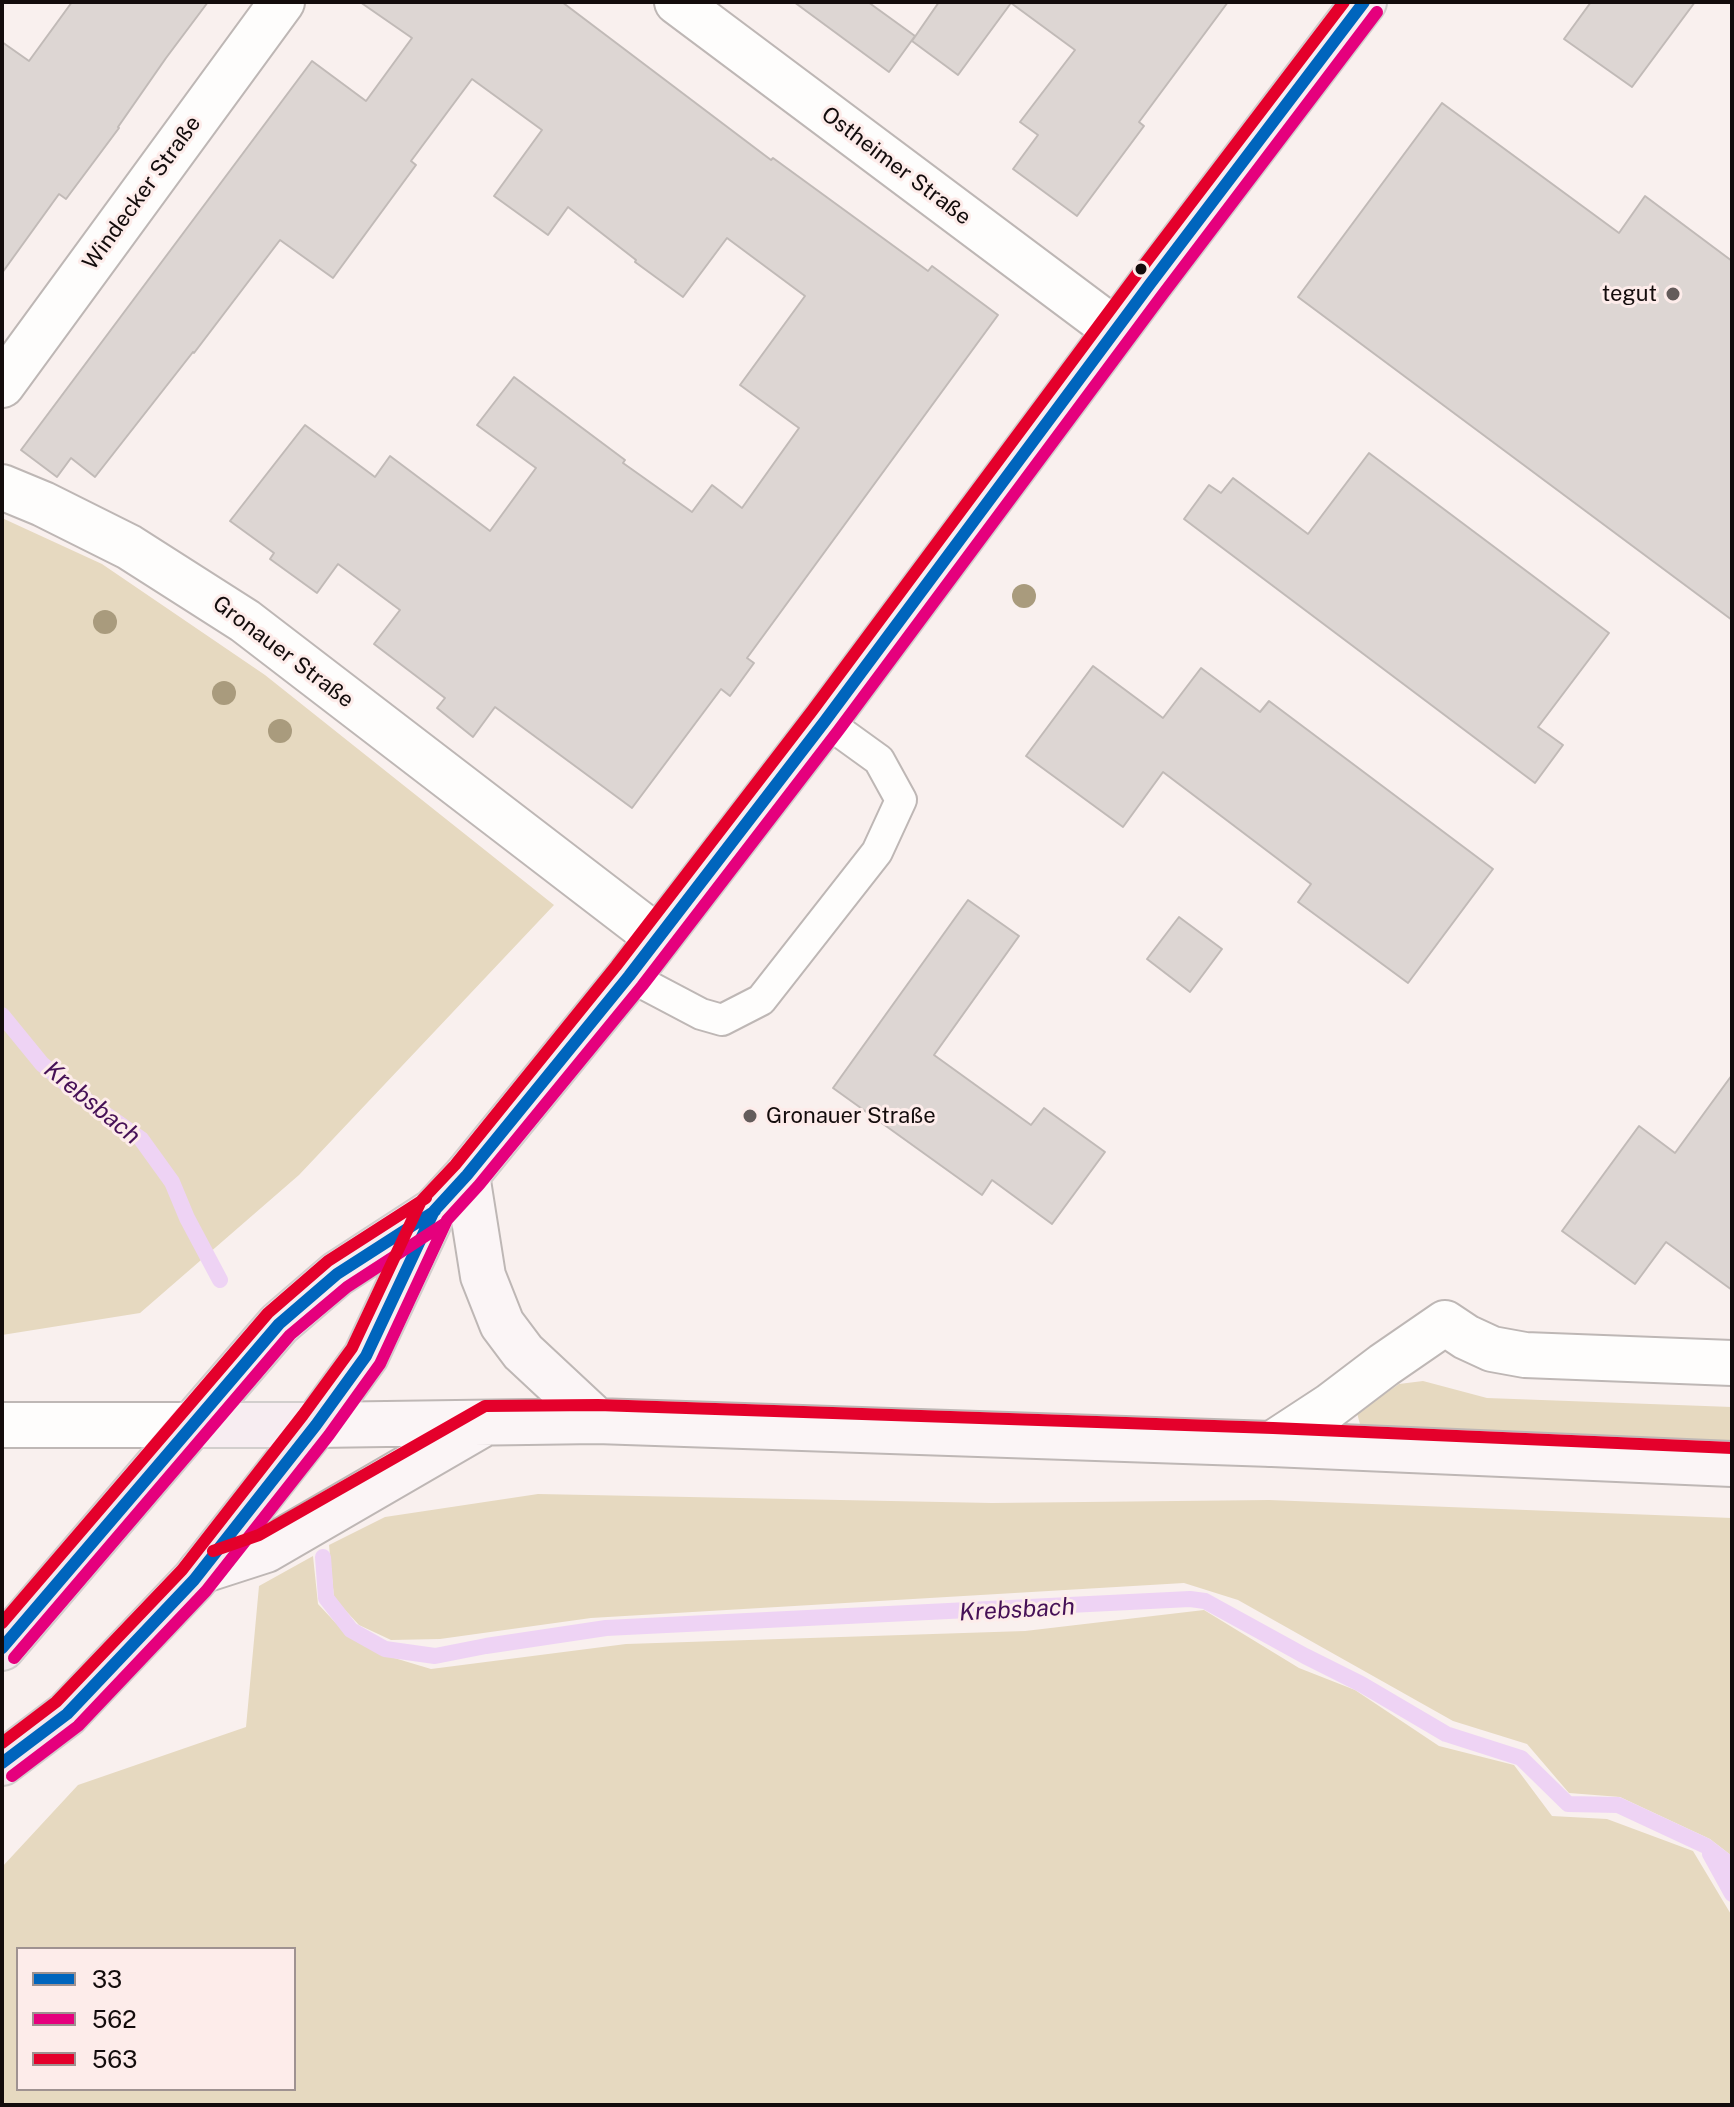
<!DOCTYPE html>
<html>
<head>
<meta charset="utf-8">
<style>
	body { margin:0 }
	#map { position:relative; width:1734px; height:2107px; overflow:hidden; background:#f9f0ee; font-family:"Public Sans",sans-serif }
	canvas { display:block }
	.frame { position:absolute; inset:0; border:4px solid #130c0c; pointer-events:none }
	.legend { position:absolute; left:16px; top:1947px; width:280px; height:144px; box-sizing:border-box; background:#fdecea; border:2px solid #9f9291; margin:0; padding:10px 14px; list-style:none; font-size:24px; color:#130c0c }
	.legend li { display:flex; align-items:center; gap:16px; height:40px }
	.legend b { width:40px; border:2px solid #9f9291 }
</style>
</head>
<body>
<div id="map">
<canvas width="1734" height="2107"></canvas>
<div class="frame"></div>
<ul class="legend">
<li><b style="height:10px;background:#0065bd"></b>33</li>
<li><b style="height:10px;background:#e5007d"></b>562</li>
<li><b style="height:10px;background:#e4002b"></b>563</li>
</ul>
</div>
<script>
const c = document.querySelector('canvas').getContext('2d');
c.lineJoin = 'round';
function fill(path, color) {
  c.fillStyle = color;
  c.fill(path, 'evenodd');
}
function shape(rows) {
  const path = new Path2D();
  for (const r of rows) {
    path.moveTo(r[0], r[1]);
    for (let i = 2; i < r.length; i += 2) path.lineTo(r[i], r[i + 1]);
  }
  return path;
}
function trace(path, color, width, dash) {
  c.strokeStyle = color;
  c.lineWidth = width;
  c.lineCap = dash ? 'butt' : 'round';
  c.setLineDash(dash || []);
  c.stroke(path);
}
function write(font, color, halo, rows, align = 'center') {
  c.font = font + ' "Public Sans",sans-serif';
  c.lineWidth = 6;
  c.setLineDash([]);
  c.textBaseline = 'middle';
  c.strokeStyle = halo;
  c.fillStyle = color;
  for (const [text, x, y, turn = 0] of rows) {
    c.save();
    c.translate(x, y);
    c.rotate((+turn || 0) * Math.PI / 180);
    c.textAlign = isNaN(turn) ? turn : align;
    if (halo) c.strokeText(text, 0, 0);
    c.fillText(text, 0, 0);
    c.restore();
  }
}
const green = shape([
	[2,518,102,564,265,675,554,905,299,1175,140,1313,2,1335],
	[1423,1381,1487,1398,1732,1407,1732,1441,1361,1428,1357,1413,1399,1384],
	[538,1494,992,1503,1269,1500,1732,1518,1732,1856,1710,1839,1620,1797,1569,1793,1527,1744,1453,1721,1238,1600,1184,1583,591,1618,440,1639,391,1640,359,1625,334,1598,329,1545,385,1517],
	[313,1556,318,1604,346,1634,381,1654,431,1669,626,1644,1025,1631,1204,1610,1299,1668,1355,1690,1439,1746,1514,1765,1552,1816,1607,1819,1693,1851,1732,1916,1732,2105,2,2105,2,1867,78,1785,246,1727,259,1586],
	[18,1949,294,1949,294,2089,18,2089]
]);
const stream = shape([
	[2,1015,42,1064,91,1104,141,1139,172,1182,187,1218,220,1280],
	[323,1557,326,1598,351,1630,385,1649,435,1656,486,1646,606,1628,1190,1599,1205,1601,1305,1656,1361,1684,1446,1734,1521,1758,1568,1804,1618,1805,1706,1846,1732,1866],
	[1710,1854,1732,1894]
]);
const building = shape([
	[72,2,208,2,166,58,118,127,119,128,66,199,59,194,2,273,2,42,29,61,72,2],
	[360,2,562,2,771,160,773,158,928,271,932,266,998,315,747,658,754,663,730,696,721,689,632,808,495,707,473,737,437,708,445,698,374,644,400,610,338,564,317,593,270,559,274,553,230,521,305,425,375,477,390,456,490,531,536,468,477,425,514,377,625,460,623,463,692,512,712,485,742,508,799,428,740,385,805,296,727,238,683,297,635,262,636,260,568,207,548,235,494,196,542,130,472,79,411,161,416,165,333,278,280,240,194,353,193,352,95,477,71,458,57,477,21,450,312,61,366,101,412,38,360,2],
	[794,2,868,2,915,36,889,72,794,2],
	[939,2,1228,2,1139,122,1144,126,1077,216,1013,169,1038,135,1020,122,1075,50,1011,3,958,75,912,41,939,2],
	[1591,2,1695,2,1632,87,1564,39,1591,2],
	[1442,103,1619,233,1645,196,1732,261,1732,620,1298,297,1442,103],
	[1369,453,1609,633,1538,727,1563,745,1535,783,1184,519,1209,485,1221,493,1233,478,1308,534,1369,453],
	[1093,666,1163,718,1201,668,1260,712,1269,701,1493,869,1408,983,1298,902,1311,884,1163,772,1123,827,1026,756,1093,666],
	[968,900,1019,936,934,1055,1031,1125,1044,1108,1105,1152,1052,1224,992,1180,982,1195,833,1088,968,900],
	[1179,917,1222,949,1190,992,1147,959,1179,917],
	[1732,1075,1732,1290,1666,1242,1635,1284,1562,1231,1639,1126,1675,1153,1732,1075]
]);
const service = shape([
	[629,976,701,1014,722,1020,761,1000,877,852,901,800,879,760,825,721]
]);
const minor = shape([
	[677,2,1115,330],
	[2,385,282,2],
	[2,487,43,504,129,547,245,621,658,938],
	[1272,1444,1330,1406,1384,1365,1445,1323,1466,1337,1492,1349,1525,1355,1732,1363]
]);
const tertiary = shape([
	[2,1425,192,1425]
]);
const secondary = shape([
	[467,1175,483,1276,502,1324,523,1352,597,1421],
	[316,1425,597,1421,1272,1444,1732,1464],
	[201,1571,266,1550,485,1423]
]);
const primary = shape([
	[192,1425,279,1324,337,1274,434,1211,467,1175,629,976,825,721,1150,284,1364,2],
	[192,1425,316,1425,366,1356,434,1211]
]);
const trunk = shape([
	[2,1648,192,1425],
	[2,1763,67,1714,194,1580,316,1425]
]);
const bus1 = shape([
	[2,1648,279,1324,337,1274,435,1211],
	[2,1763,67,1714,194,1580,316,1425,366,1356,434,1211,467,1175,629,976,825,721,1150,284,1364,2]
]);
const bus2 = shape([
	[14,1658,290,1335,347,1287,444,1224],
	[12,1776,78,1726,206,1591,329,1435,380,1364,447,1220,479,1185,642,986,838,731,1163,294,1377,12]
]);
const bus3 = shape([
	[213,1551,259,1535,485,1406,598,1405,1273,1428,1732,1448],
	[2,1623,268,1313,328,1261,426,1198],
	[2,1743,56,1702,182,1570,303,1415,352,1348,421,1201,455,1165,616,966,812,711,1137,274,1344,2]
]);
const trees = [
	[1024,596],
	[105,622],
	[224,693],
	[280,731]
];
const markers = [
	[1141,269,7,"#130c0c"],
	[1673,294,8,"#645c5b"],
	[750,1116,8,"#645c5b"]
];
const streetNames = [
	["Ostheimer Straße",896,166,37],
	["Windecker Straße",142,193,-54],
	["Gronauer Straße",283,652,37]
];
const poiNames = [
	["tegut",1657,294],
	["Gronauer Straße",766,1116,"left"]
];
const waterNames = [
	["Krebsbach",92,1103,39],
	["Krebsbach",1017,1610,-3]
];
fill(green, '#e6d9c0');
trace(stream, '#eed3f4', 16);
fill(building, '#ddd6d3');
trace(building, '#c1bab7', 2);
trace(service, '#beb7b5', 34);
trace(minor, '#beb7b5', 48);
trace(tertiary, '#beb7b5', 48);
trace(secondary, '#beb7b5', 48);
trace(primary, '#d2cecd', 48);
trace(trunk, '#d2cecd', 48);
trace(service, '#fefdfc', 30);
trace(minor, '#fefdfc', 44);
trace(tertiary, '#fefdfc', 44);
trace(secondary, '#fbf5f6', 44);
trace(primary, '#f7edf1', 44);
trace(trunk, '#f4e8ee', 44);
trace(bus1, '#0065bd', 12);
trace(bus2, '#e5007d', 12);
trace(bus3, '#e4002b', 12);
c.fillStyle = '#a99b7d';
for (const [x, y] of trees) {
  c.beginPath();
  c.arc(x, y, 12, 0, 2 * Math.PI);
  c.fill();
}
for (const [x, y, r, color] of markers) {
  const dot = new Path2D();
  dot.arc(x, y, r, 0, 2 * Math.PI);
  c.fillStyle = color;
  c.fill(dot);
  trace(dot, '#fdecea', 3);
}
write('22px', '#130c0c', '#fdecea', streetNames);
write('22px', '#130c0c', '#fdecea', poiNames, 'right');
write('italic 24px', '#461056', '#fdecea', waterNames);
</script>
</body>
</html>
